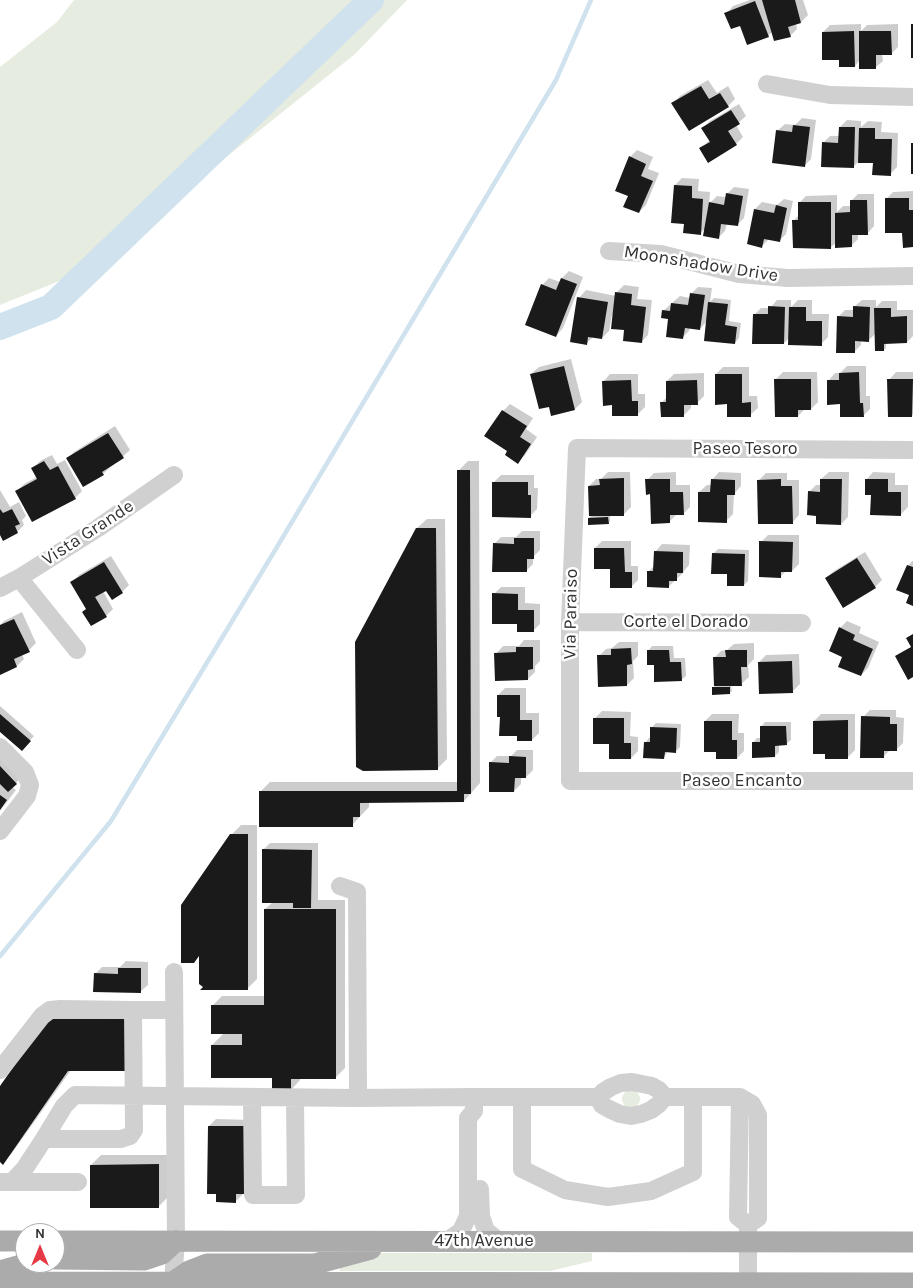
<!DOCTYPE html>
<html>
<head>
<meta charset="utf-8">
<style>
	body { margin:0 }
	#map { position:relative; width:913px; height:1288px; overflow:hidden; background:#fff; font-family:Karla,sans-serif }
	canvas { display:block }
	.north { position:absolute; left:15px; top:1223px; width:50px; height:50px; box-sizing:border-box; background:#fff; border:1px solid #adadad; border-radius:50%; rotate:0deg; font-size:14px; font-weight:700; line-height:20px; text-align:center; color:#333 }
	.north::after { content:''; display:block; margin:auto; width:18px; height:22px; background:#e63946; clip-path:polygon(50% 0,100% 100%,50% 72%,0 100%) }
</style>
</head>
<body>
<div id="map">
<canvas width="913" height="1288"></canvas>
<div class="north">N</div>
</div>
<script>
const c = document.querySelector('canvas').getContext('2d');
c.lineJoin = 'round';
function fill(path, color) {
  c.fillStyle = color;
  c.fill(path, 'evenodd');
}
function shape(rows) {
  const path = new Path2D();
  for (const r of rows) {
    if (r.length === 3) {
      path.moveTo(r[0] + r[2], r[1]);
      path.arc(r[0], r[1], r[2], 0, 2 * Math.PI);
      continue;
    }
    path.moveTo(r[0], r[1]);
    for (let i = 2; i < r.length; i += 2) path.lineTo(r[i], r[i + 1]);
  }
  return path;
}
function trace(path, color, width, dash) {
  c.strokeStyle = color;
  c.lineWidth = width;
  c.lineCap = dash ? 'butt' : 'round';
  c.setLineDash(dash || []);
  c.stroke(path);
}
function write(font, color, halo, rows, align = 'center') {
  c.font = font + ' Karla,sans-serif';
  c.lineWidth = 5;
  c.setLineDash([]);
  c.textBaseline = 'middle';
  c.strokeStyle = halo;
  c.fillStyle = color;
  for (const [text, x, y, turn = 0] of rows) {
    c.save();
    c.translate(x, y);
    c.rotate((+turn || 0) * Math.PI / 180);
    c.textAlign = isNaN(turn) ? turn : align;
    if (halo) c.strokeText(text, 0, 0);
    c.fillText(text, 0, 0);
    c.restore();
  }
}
const green = shape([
	[74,0,407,0,355,54,84,271,0,305,0,67,57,22],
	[631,1099,9],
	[382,1253,592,1253,592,1261,550,1271,340,1271,339,1263]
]);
const shadow = shape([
	[750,0,803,0,808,15,801,22,796,24,797,29,790,36,772,32,768,36,741,24,726,14,733,6],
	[861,24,861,31,867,25,898,24,898,47,891,54,882,54,883,61,875,68,860,60,855,66,840,59,823,32,830,25],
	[708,80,717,93,728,86,735,99,728,106,673,104,680,96],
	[739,104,746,116,736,125,743,137,736,144,701,148,710,140,703,128,710,121],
	[802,118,816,120,811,159,804,166,777,131,785,124,795,125],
	[847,120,861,121,861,127,868,121,882,122,881,132,898,133,897,167,890,174,874,162,859,161,853,167,823,143,830,136,840,136,840,127],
	[637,150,653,157,648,169,659,173,646,205,639,212,629,195,630,157],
	[682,178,699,179,698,191,710,192,709,204,717,196,726,197,727,194,734,187,749,189,744,218,737,225,727,223,725,231,718,238,706,228,700,233,685,222,675,185],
	[913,191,913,246,886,199,893,192],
	[858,194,874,194,874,226,867,234,858,234,858,239,851,246,837,242,831,247,794,220,800,214,799,203,806,196,837,195,837,212,843,206,851,206,851,201],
	[784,199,793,201,786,234,779,241,769,239,762,246,748,243,755,209,762,202,777,205],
	[569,271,583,277,563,328,556,336,542,285,549,278,560,282,562,278],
	[624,285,639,287,637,299,652,300,648,335,641,342,626,329,614,315,612,315,609,331,602,338,594,336,586,344,579,298,586,290,616,296,617,292],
	[698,287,712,288,710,302,714,298,731,300,729,321,741,323,739,338,735,343,707,321,700,329,690,327,689,331,682,338,670,318,663,311,680,296,690,298,691,294],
	[777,300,791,300,791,307,798,300,812,300,812,314,829,314,828,337,821,344,790,337,784,343,754,315,761,308,770,308],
	[862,300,876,300,876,307,882,301,897,301,897,310,913,310,913,336,907,342,886,342,886,348,884,350,876,333,869,340,861,340,861,345,854,352,838,317,845,310,854,310,854,307],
	[571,359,582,402,575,409,531,374,539,367],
	[847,366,866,366,866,396,870,396,870,409,863,416,841,403,828,381,835,373,840,373],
	[723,367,749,367,749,396,757,396,758,408,750,415,728,403,716,374],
	[783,372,817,372,818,402,811,409,805,409,798,416,776,379],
	[896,372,913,372,913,414,912,416,889,380],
	[704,373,704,396,697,403,691,403,691,408,684,415,661,403,667,397,667,381,674,374],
	[610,374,638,374,638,394,645,394,645,407,638,414,613,404,603,382],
	[510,404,533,418,526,429,537,437,525,455,518,462,509,451,486,436,503,411],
	[115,426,130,450,103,474,67,459,74,452],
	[52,455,57,464,65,460,82,491,75,498,17,491,24,484,37,477,33,468,40,461],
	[468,461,479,461,480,783,464,801,369,801,369,807,352,825,260,792,270,782,459,782,458,471],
	[608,472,630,472,631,507,624,514,610,515,610,521,608,523,589,518,592,515,589,486,596,479,601,479],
	[676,472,676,485,690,485,690,507,683,514,677,514,669,522,651,493,647,480,654,473],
	[719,472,741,473,741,486,734,494,733,514,726,521,699,492,707,485,712,485,712,480],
	[829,472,849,472,848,517,841,524,818,514,809,492,816,485,821,485,821,479],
	[873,472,895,473,895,485,908,485,908,507,901,514,872,493,866,480],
	[766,473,787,473,787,480,799,480,799,515,792,523,759,480],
	[501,475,534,475,534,488,538,488,537,509,530,516,494,482],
	[0,490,10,507,19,502,26,516,22,520,24,525,17,532,0,532],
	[427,519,445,519,447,759,437,769,417,528],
	[522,531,540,531,540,550,533,557,533,564,526,571,494,544,501,537,516,537],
	[768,535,799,535,799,564,792,571,786,571,781,576,761,542],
	[602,541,631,541,631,566,638,566,638,580,631,587,611,568,595,548],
	[662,544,690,545,689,565,684,571,683,573,668,587,648,572,655,565,655,552],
	[718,549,749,550,748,581,744,585,728,573,713,554],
	[865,552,882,580,875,587,826,578,834,571],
	[111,556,129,585,122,592,107,589,103,591,113,609,106,616,87,608,72,582,79,575],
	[912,561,913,561,913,604,910,595,908,566],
	[501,587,525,587,525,603,540,604,540,624,533,631,518,623,494,594],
	[22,612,36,643,29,650,22,654,24,659,17,666,0,674,0,625,4,621],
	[847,621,861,627,859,633,879,642,868,668,861,675,844,657,840,628],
	[524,640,540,640,540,661,535,666,535,672,528,679,496,654,503,646,519,646],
	[619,642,638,642,638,656,633,661,634,678,627,685,599,656,606,649,612,648],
	[754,643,754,659,748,665,749,677,741,684,731,685,732,691,730,693,713,688,715,686,714,658,721,651,727,650,734,644],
	[652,646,673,646,674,658,685,658,686,676,681,680,648,651],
	[799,654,800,684,793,691,759,662,766,655],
	[505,688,526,688,526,713,539,713,539,733,532,740,518,734,501,716,498,695],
	[0,706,34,736,22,749,0,730],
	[870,710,896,710,896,717,904,718,903,743,896,750,890,750,883,757,863,717],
	[602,711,631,712,630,736,638,737,638,751,631,758,611,743,595,718],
	[712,714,739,714,738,733,744,733,744,751,737,758,717,751,705,721],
	[821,714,855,714,855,750,848,757,827,753,814,721],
	[765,722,791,722,791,740,786,744,779,744,779,752,775,756,753,743,757,738,761,738,761,727],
	[656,723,681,724,680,747,676,751,668,751,664,757,645,743,649,738,651,738,651,728],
	[517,750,533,750,533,770,526,777,521,777,521,784,514,791,490,763,497,756,511,756],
	[0,757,20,779,12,787,16,790,0,811],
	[241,825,257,825,257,979,247,989,231,835],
	[270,843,318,843,318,900,345,900,345,1068,335,1078,300,1078,300,1080,291,1090,274,1077,212,1045,224,1033,213,1005,222,996,265,996,265,909,273,902,263,850],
	[126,961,148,962,148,985,140,992,95,974,102,967,120,967],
	[58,1010,134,1010,71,1070,12,1153,3,1163,0,1161,0,1088],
	[216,1119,252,1120,251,1186,243,1193,243,1194,235,1202,209,1126],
	[101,1155,168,1155,168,1197,159,1206,91,1165]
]);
const stream = shape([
	[0,956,111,821,274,552,556,80,591,0]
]);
const river = shape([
	[0,327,51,307,371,0]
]);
const building = shape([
	[762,0,795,0,801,23,788,27,791,37,774,41],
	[755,1,769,37,747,45,740,26,731,29,724,13],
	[911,24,913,24,913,58,911,58],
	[854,31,855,67,839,67,839,60,822,60,822,32],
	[859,31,891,31,892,55,876,55,876,69,859,69],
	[701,86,709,99,720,93,729,107,689,131,671,103],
	[731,110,740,124,728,131,737,145,708,163,699,148,710,142,701,128],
	[793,125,810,127,805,167,772,163,776,130,792,132],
	[839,127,855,127,854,168,821,167,822,142,838,143],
	[859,128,875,128,875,139,892,139,891,176,872,175,873,163,858,163],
	[911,143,913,143,913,174,911,174],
	[629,156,646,164,641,176,653,181,639,213,623,207,628,196,615,191],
	[674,185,692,186,692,198,703,199,701,235,683,233,684,224,671,223],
	[726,193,743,196,738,226,721,224,719,239,703,236,709,202,724,205],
	[885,198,909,198,909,210,913,210,913,247,903,248,902,233,885,233],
	[850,200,867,200,868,235,852,235,852,247,835,248,835,213,850,212],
	[798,202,831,202,831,249,793,248,792,220,798,220],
	[776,205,787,208,780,242,764,239,762,248,747,244,754,209,774,213],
	[561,278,577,284,556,337,525,325,541,284,556,290],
	[615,292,632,294,631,305,646,307,642,343,623,341,624,330,611,329],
	[690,293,705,295,700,330,685,328,683,339,666,337,668,319,661,318,662,310,670,311,671,303,688,305],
	[577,297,608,302,602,339,588,337,587,345,570,342],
	[708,302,728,304,725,325,737,327,735,344,704,341],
	[768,306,785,307,784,344,752,344,753,314,768,314],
	[853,306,870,307,869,342,855,341,855,353,836,353,837,316,853,317],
	[789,307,806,307,806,321,822,321,822,346,788,345],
	[874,308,891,308,891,317,907,316,907,343,884,344,884,351,875,351],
	[564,366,575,410,551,416,549,407,539,409,530,374],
	[859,372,860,403,863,403,864,417,840,417,840,404,827,405,827,380,839,380,839,373],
	[715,374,742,374,742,403,751,402,751,417,727,417,727,404,715,405],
	[774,379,811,379,811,410,798,410,798,417,775,417],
	[887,379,913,379,912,417,888,417],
	[631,380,632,401,638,401,638,416,612,416,612,405,603,406,602,381],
	[697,380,698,405,684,405,684,417,661,417,660,402,666,402,666,381],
	[502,410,527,426,520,437,531,444,518,464,505,455,507,451,484,436],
	[108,433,124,458,102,472,104,475,83,487,66,458],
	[44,461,50,470,58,466,76,499,32,522,15,491,37,479,31,468],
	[457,470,470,470,471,794,464,794,464,802,360,803,360,817,353,817,353,827,259,827,259,791,457,791],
	[624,478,624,516,589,516,588,486,600,485,599,479],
	[645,479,670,479,670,492,683,492,684,515,670,515,670,523,651,524,650,494,646,495],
	[711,479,735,480,735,495,727,495,727,523,698,522,698,492,710,492],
	[781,479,781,486,792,486,793,524,758,524,757,480],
	[820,479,842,479,841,525,816,524,816,516,807,515,808,491,820,492],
	[865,479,888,479,888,492,901,492,901,516,870,515,871,495,865,495],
	[492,482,528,482,528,495,531,495,531,518,492,517],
	[0,509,3,513,12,509,20,524,15,526,18,533,3,541,0,535],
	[608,517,609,524,588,525,588,518],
	[416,528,436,528,438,770,363,771,356,767,355,642],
	[514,538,534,538,534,559,527,559,527,572,492,572,493,543,514,544],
	[759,541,793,542,792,572,781,572,781,578,759,577],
	[594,548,624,548,625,572,632,572,632,588,610,588,610,569,594,569],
	[654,551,683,552,683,573,677,573,677,581,669,581,669,588,647,587,647,571,653,571],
	[712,553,745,554,744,586,727,586,727,574,711,574],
	[857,558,876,588,843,608,825,578],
	[104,562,123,593,112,600,106,591,95,597,107,617,91,626,82,612,86,609,70,582],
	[907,565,913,567,913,606,906,603,909,595,896,590],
	[492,593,518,594,518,610,534,610,534,632,517,632,517,624,492,624],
	[14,619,30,652,14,659,17,667,0,675,0,625],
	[839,627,855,635,853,640,873,649,861,676,838,667,842,657,829,651],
	[913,634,913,677,908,680,895,656,911,647,906,638],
	[516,647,533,647,533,669,528,670,528,680,495,681,494,653,516,652],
	[631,648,632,664,627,665,627,686,598,687,597,655,611,655,611,649],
	[647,650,669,650,670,662,681,662,682,681,654,682,654,665,647,665],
	[725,650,747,650,747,667,741,667,742,686,714,686,713,657,726,657],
	[792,661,793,693,759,694,758,662],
	[712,687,730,687,730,694,712,695],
	[497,695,520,695,520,720,532,720,532,741,517,741,517,736,499,736,500,717,497,717],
	[0,714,31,741,22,751,0,732],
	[861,716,890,717,890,724,897,724,897,751,884,751,884,758,860,758],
	[593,718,624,718,624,743,631,743,631,759,609,759,609,744,593,744],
	[848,720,848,759,825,759,825,754,813,754,813,721],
	[704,721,732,721,732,740,737,740,737,759,716,759,716,752,704,752],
	[760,726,786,726,787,745,775,746,775,757,752,758,752,742,760,742],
	[650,727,677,728,676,753,665,752,664,759,643,758,644,742,650,742],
	[509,756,526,757,526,778,515,778,514,792,489,792,489,762,509,763],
	[0,766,17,784,8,792,0,784],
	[0,795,7,800,0,810],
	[230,834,248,834,248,990,200,990,203,987,199,984,199,956,194,963,181,963,181,905],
	[262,849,312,850,311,908,293,908,293,903,262,903],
	[264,909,336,909,336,1079,291,1079,291,1091,272,1091,272,1078,211,1078,211,1045,242,1045,242,1034,211,1034,211,1005,264,1005],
	[118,968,141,968,141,993,93,992,94,973,118,974],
	[47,1019,125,1019,125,1071,68,1071,3,1165,0,1162,0,1086],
	[208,1126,246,1126,244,1194,236,1194,236,1203,216,1202,216,1194,207,1194],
	[159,1164,159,1208,90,1208,90,1165]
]);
const minor = shape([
	[767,84,830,95,913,97],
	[609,251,661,254,739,274,788,278,913,276],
	[913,450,577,448,570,622,570,781,913,781],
	[19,578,77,650],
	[0,588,19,578,98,528,174,475],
	[570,622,802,623],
	[0,747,25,772,30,785,27,796,0,831],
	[133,1010,174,1010],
	[0,1070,42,1016,50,1010,60,1009,133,1010,134,1130,130,1136,121,1139,44,1139,25,1168,12,1182,0,1182],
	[252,1097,253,1195,296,1195,295,1098],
	[474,1097,598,1097,603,1092,611,1087,621,1083,632,1082,652,1086,659,1090,665,1097],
	[522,1097,522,1169,565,1190,608,1197,651,1191,693,1172,693,1097],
	[598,1097,602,1105,609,1109,620,1114,631,1116,641,1114,651,1110,659,1104,665,1097,740,1097,752,1104,758,1115,758,1218,748,1225],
	[740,1097,738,1217,748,1225,748,1283],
	[354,1098,474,1097,474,1111,468,1118,468,1216,461,1231,447,1241],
	[44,1139,64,1106,75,1095,354,1098,358,1091,357,892,340,886],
	[12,1182,78,1182],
	[480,1189,481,1216,486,1231,499,1241],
	[166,1288,173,1282,176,1241,174,972]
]);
const major = shape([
	[0,1241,25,1241],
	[55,1241,913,1242],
	[55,1259,144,1260,162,1254,176,1241],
	[0,1271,28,1263],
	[0,1282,913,1283],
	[173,1282,189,1271,207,1264,315,1264,371,1249]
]);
const streetNames = [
	["Moonshadow Drive",701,264,9],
	["Paseo Tesoro",745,449],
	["Vista Grande",88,533,-33],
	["Via Paraiso",571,614,-89],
	["Corte el Dorado",686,622],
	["Paseo Encanto",742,781],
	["47th Avenue",484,1241]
];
fill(green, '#e6ecdf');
fill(shadow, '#0003');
trace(stream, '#cfe2ee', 4.5);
trace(river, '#cfe2ee', 26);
fill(building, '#1a1a1a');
trace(minor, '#d0d0d0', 18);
trace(major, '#ababab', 21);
write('18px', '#333', '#fff', streetNames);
</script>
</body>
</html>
